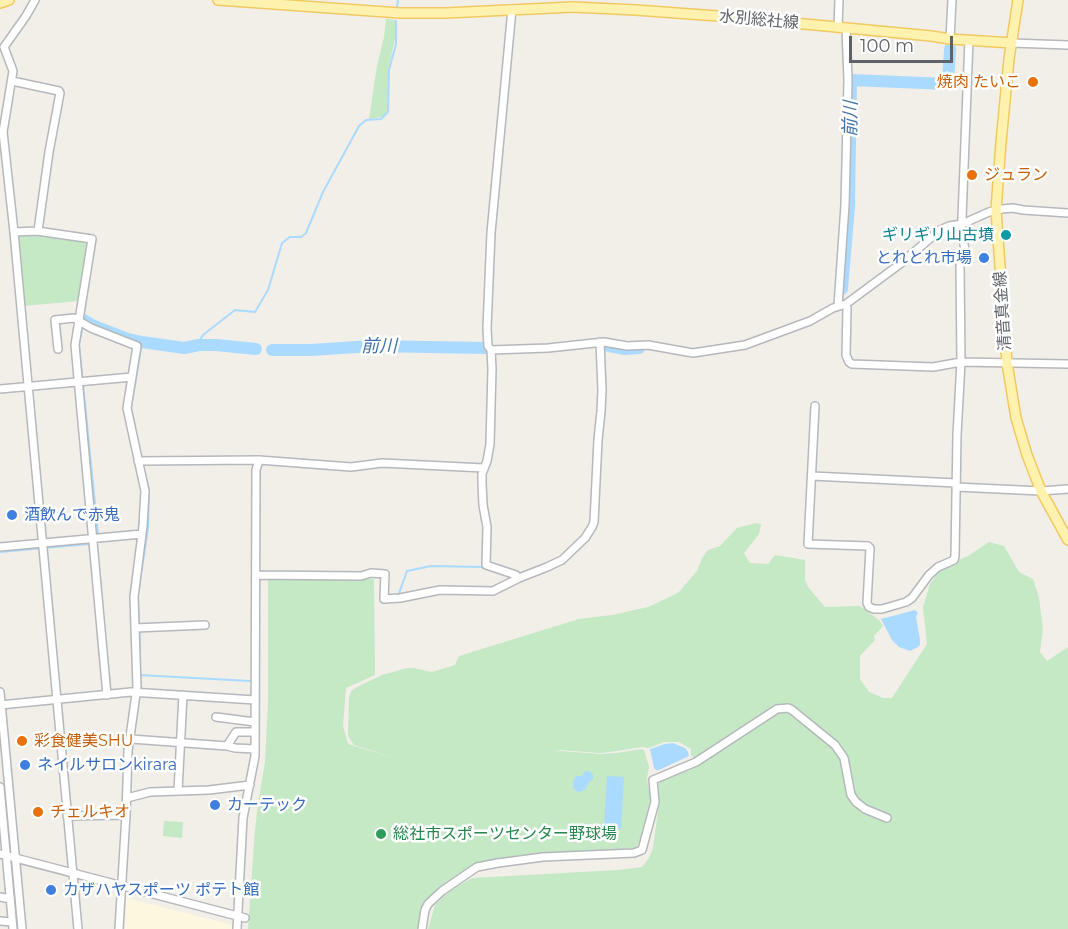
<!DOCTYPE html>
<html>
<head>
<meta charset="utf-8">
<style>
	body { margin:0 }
	#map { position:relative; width:1068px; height:929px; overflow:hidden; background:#f1efe8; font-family:Montserrat,sans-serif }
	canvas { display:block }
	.scale { position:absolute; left:849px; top:36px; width:104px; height:27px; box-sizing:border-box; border:3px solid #5f6368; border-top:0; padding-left:8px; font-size:18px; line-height:21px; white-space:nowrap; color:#5f6368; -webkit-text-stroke:4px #fff; paint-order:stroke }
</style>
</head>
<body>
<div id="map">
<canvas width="1068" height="929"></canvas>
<div class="scale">100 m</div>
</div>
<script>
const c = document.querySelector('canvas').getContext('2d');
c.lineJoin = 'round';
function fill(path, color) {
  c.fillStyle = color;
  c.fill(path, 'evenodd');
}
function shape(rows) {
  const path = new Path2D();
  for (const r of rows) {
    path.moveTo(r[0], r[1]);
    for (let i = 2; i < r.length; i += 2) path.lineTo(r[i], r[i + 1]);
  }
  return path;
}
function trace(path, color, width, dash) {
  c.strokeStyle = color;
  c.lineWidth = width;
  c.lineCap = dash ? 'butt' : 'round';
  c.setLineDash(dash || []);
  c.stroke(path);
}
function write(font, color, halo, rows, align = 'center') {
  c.font = font + ' Montserrat,"Noto Sans JP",sans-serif';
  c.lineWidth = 5;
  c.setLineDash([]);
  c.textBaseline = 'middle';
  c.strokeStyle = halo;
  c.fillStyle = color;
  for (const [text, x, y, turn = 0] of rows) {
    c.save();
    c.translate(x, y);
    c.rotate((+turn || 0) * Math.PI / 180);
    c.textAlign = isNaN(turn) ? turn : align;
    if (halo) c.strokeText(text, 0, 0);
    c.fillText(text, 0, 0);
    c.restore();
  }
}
const commercial = shape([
	[126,898,233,925,233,929,125,929]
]);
const green = shape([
	[386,19,396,20,395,39,388,71,388,108,385,115,382,117,369,119,377,66,384,37],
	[20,234,28,234,87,239,89,242,79,301,23,306,17,237],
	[756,523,761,524,759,534,744,553,750,563,768,564,775,555,805,560,805,580,808,587,825,607,860,606,879,620,883,626,874,636,875,640,860,656,860,679,869,692,883,698,892,698,927,644,923,607,930,584,937,574,953,562,968,556,989,542,1004,546,1019,572,1033,579,1039,598,1043,629,1040,652,1047,661,1068,647,1068,929,428,929,435,905,450,891,472,878,618,870,642,867,649,858,653,848,658,811,659,783,667,778,690,770,699,765,691,755,691,749,679,742,664,742,649,748,642,747,617,751,600,753,560,750,554,752,560,751,601,754,617,753,641,749,644,750,649,767,647,778,651,804,640,842,635,848,533,855,488,860,469,868,426,901,423,907,418,929,248,929,255,830,258,804,265,762,268,702,268,578,374,579,375,675,346,688,343,726,348,744,397,759,354,745,348,736,349,698,351,691,357,687,382,675,407,668,414,668,432,672,455,665,459,656,579,619,612,615,648,607,678,593,697,571,702,558,708,550,720,546,737,528],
	[164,821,183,822,182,838,163,836]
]);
const water = shape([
	[915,610,918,613,916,617,920,640,920,645,918,647,910,651,899,647,892,640,881,619],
	[673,743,685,748,688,752,689,756,659,770,656,770,654,768,650,749,665,744],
	[585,771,591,772,593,775,593,779,588,783,585,790,578,792,573,788,573,781,577,776,582,776],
	[607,776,624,777,621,829,604,828]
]);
const stream = shape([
	[397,7,398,0],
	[84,320,79,344,98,534],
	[196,346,203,335,235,310,255,312,268,290,282,243,290,237,301,237,306,233,323,192,359,126,366,120,381,119,388,112,389,70,396,44,396,21],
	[135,427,131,408,142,342],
	[0,552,89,544],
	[482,567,483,555],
	[398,596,407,571,431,566,482,567,488,569],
	[139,665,140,645,138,595,148,528,149,489,144,471],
	[139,675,250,681],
	[131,775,131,760]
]);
const river = shape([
	[842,289,849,206,851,80,948,84,950,49],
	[84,320,92,325,128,339,142,342,184,348,199,345,216,345,256,349],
	[605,345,625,349,639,348],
	[272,350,311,350,372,346,486,348]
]);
const minor = shape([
	[512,9,491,233,487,328,488,346,491,350,492,369,490,444,487,461,482,474,482,483,483,505,487,527,486,565,516,575],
	[838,28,839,0],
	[950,39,952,0],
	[1012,43,1068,45],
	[12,81,59,91,60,93,49,152,38,231],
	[3,132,13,71,4,47,26,16,35,0],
	[0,133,3,132,14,232,78,929],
	[14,232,37,231,92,239,75,345,107,695],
	[846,304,847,308,846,355,849,362,852,364,933,367,961,362,1068,364],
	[838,306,845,205,848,80,846,28],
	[58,349,55,320,74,318,91,328,137,346,127,408,145,491,143,526,134,597,137,687,128,751,126,815,119,929],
	[491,350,548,348,604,342,627,346,648,345,693,353,745,345,810,321,833,308,846,304,900,264,940,230,949,226,962,224,989,212,1002,209,1013,208,1023,210,1068,213],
	[0,389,132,377],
	[815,406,808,544,868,546,870,548,867,603,869,607,874,609,882,609,906,602,912,598,929,575,938,567,954,560,955,556,957,435,961,362,960,266,965,250,961,228,962,218,969,40],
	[138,461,259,460,351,467,382,463,484,468],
	[812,476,956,483],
	[956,487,1041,491,1068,489],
	[0,547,142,534],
	[256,575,361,576,371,573,385,574,384,599,400,598,440,590,493,591,519,578,547,567,562,560,585,538,592,527,594,522,598,440,601,411,602,390,600,342],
	[135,628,205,625],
	[0,692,22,929],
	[0,705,131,692,255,700],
	[216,717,255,722],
	[131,739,227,746,235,748,255,749],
	[227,746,236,732,255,732],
	[0,787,13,929],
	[178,791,183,695],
	[127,798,150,792,209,790,250,785],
	[67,816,126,815],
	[0,854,245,918],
	[0,897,10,899],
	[0,921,12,922],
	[237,929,243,818,255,756,256,470,259,460],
	[422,929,425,910,428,904,442,891,477,867,498,863,543,857,634,853,642,850,655,802,653,780,696,762,777,709,788,708,792,710,835,745,844,758,851,795,856,802,865,809,887,818]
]);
const major = shape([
	[218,0,400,13,445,13,573,7,636,10,731,17,931,36,950,39,1012,43],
	[1018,0,1009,59,1001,142,996,210,1007,363,1016,418,1027,455,1041,491,1068,540],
	[0,3,9,0]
]);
const markers = [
	[1033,82,6,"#e8710a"],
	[972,175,6,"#e8710a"],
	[1006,235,6,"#0f9aa8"],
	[984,258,6,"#3f7fe0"],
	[12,515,6,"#3f7fe0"],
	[22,741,6,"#e8710a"],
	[25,765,6,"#3f7fe0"],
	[215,805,6,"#3f7fe0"],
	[38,812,6,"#e8710a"],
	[381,834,6,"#2e9e5b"],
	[51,890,6,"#3f7fe0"]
];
const streetNames = [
	["水別総社線",759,20,5],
	["清音真金線",1003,311,-94]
];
const foodNames = [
	["焼肉 たいこ",1021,82,"right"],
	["ジュラン",984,175],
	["彩食健美SHU",34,741],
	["チェルキオ",50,812]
];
const cultureNames = [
	["ギリギリ山古墳",994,235]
];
const shopNames = [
	["とれとれ市場",972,258,"right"],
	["酒飲んで赤鬼",24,515],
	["ネイルサロンkirara",37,765],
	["カーテック",227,805],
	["カザハヤスポーツ ポテト館",63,890]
];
const leisureNames = [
	["総社市スポーツセンター野球場",393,834]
];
const waterNames = [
	["前川",851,119,-89],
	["前川",379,347]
];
fill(commercial, '#fef7e0');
fill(green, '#c5e8c5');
fill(water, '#aadaff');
trace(stream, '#aadaff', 2);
trace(river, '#aadaff', 12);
trace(minor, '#b5b8bc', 10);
trace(major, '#f2c960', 12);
trace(minor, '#fff', 7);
trace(major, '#fff2af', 9);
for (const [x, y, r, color] of markers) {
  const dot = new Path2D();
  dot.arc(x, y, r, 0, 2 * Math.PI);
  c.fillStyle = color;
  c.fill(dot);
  trace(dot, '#fff', 2);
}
write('16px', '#5f6368', '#fff', streetNames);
write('16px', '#c56008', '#fff', foodNames, 'left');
write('16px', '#0d838f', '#fff', cultureNames, 'right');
write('16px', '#366cbe', '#fff', shopNames, 'left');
write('16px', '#27864d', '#fff', leisureNames, 'left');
write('italic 18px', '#4174aa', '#fff', waterNames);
</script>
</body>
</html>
